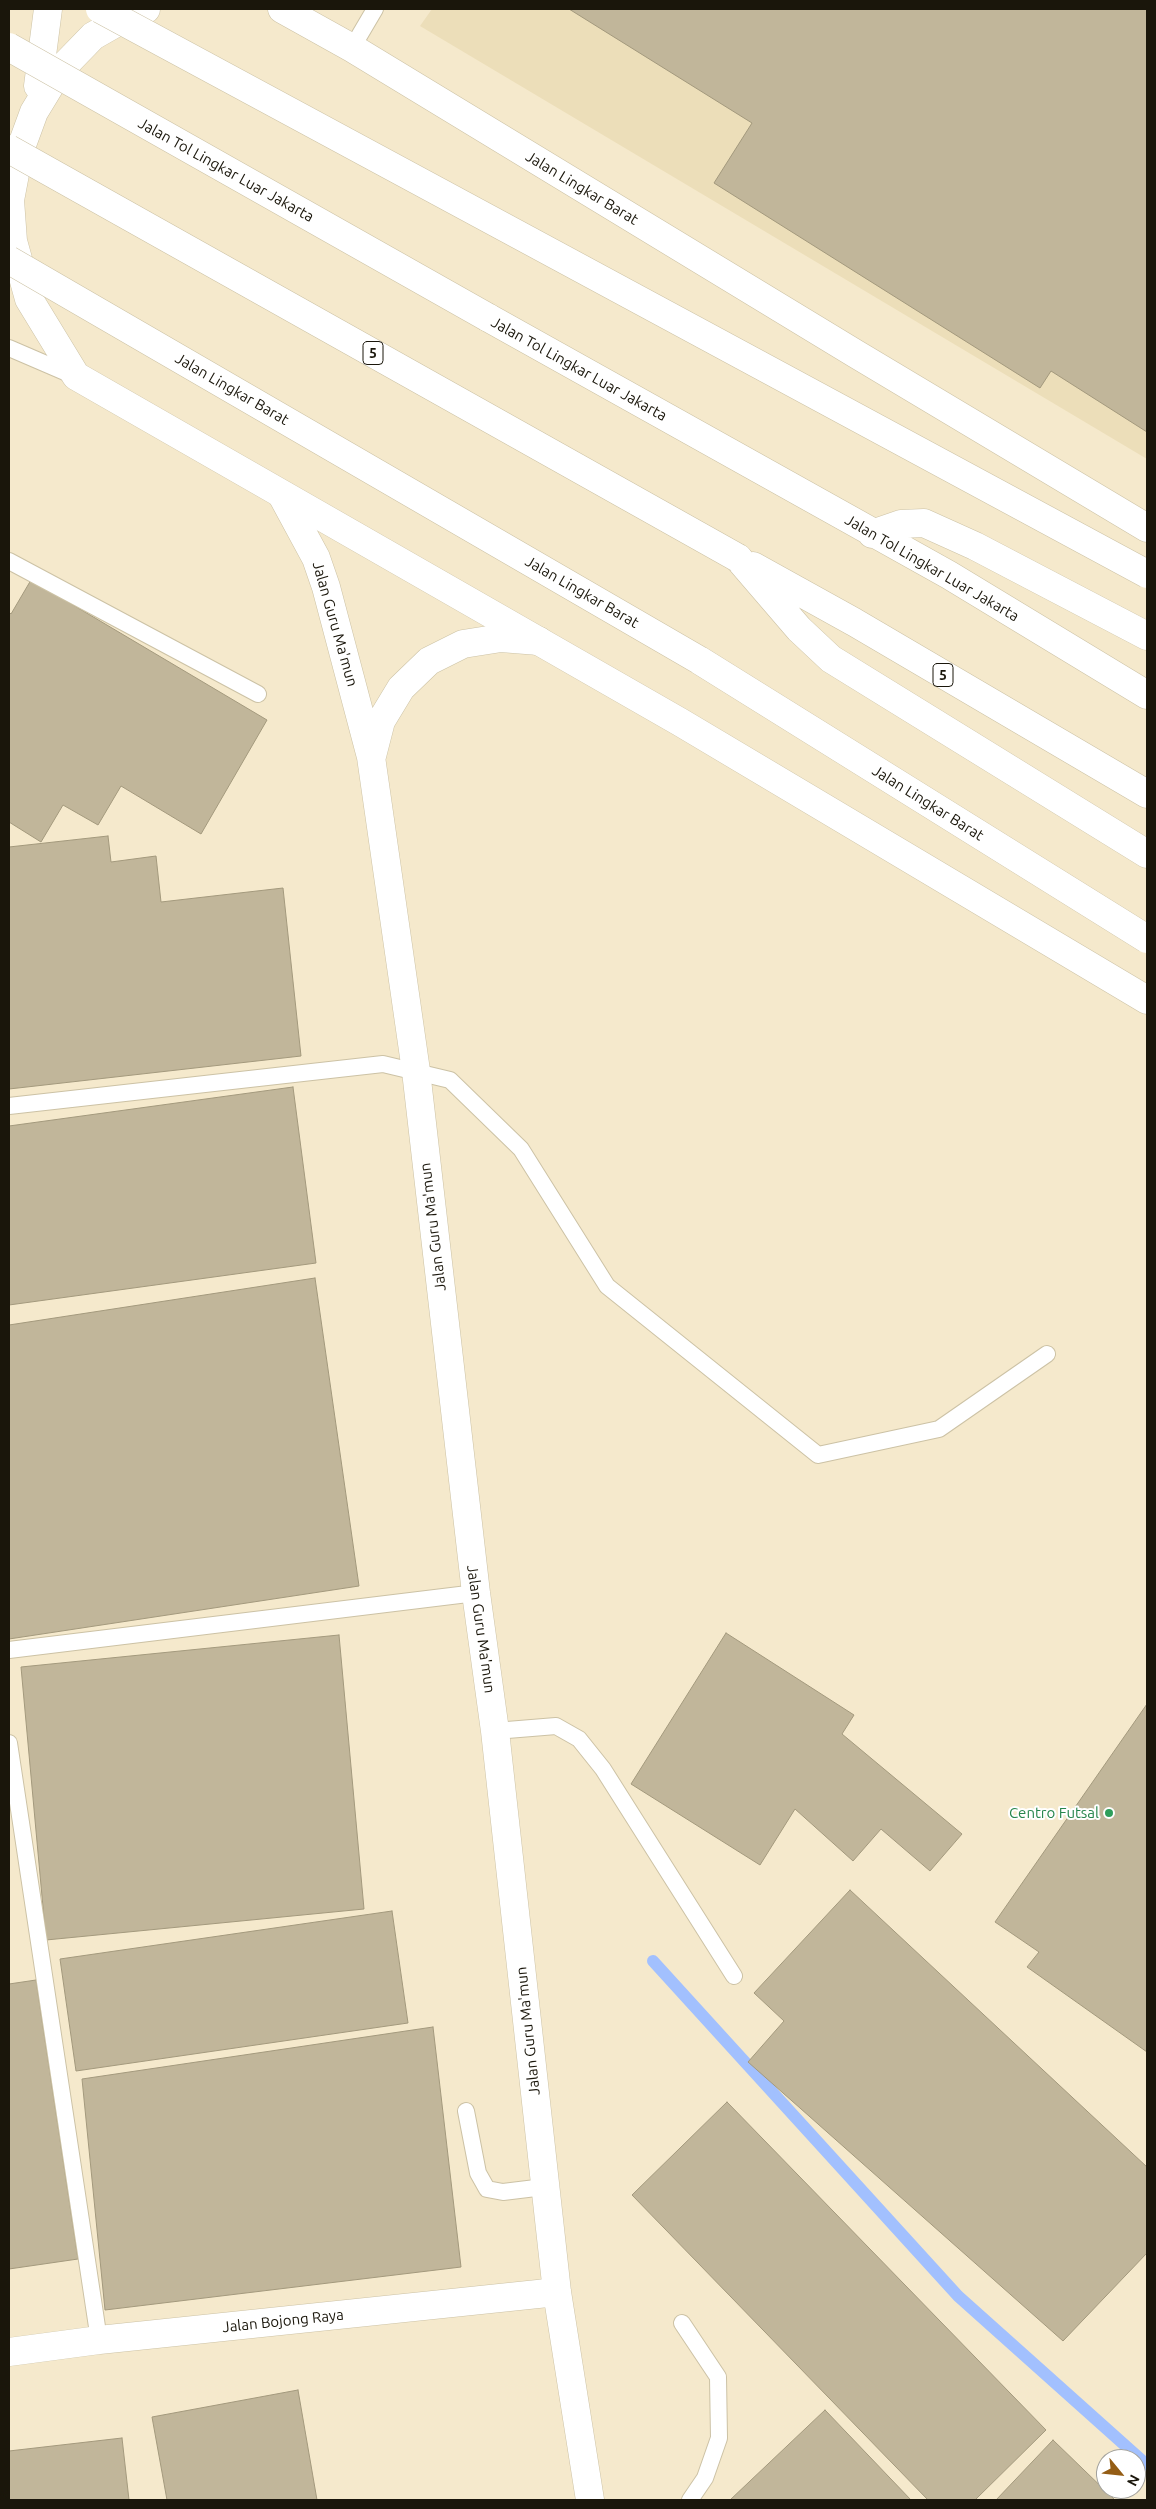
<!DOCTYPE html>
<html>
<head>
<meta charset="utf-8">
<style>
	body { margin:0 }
	#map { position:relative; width:1156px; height:2509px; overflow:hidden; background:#f5e9cc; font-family:Ubuntu,sans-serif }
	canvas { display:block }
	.frame { position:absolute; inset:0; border:10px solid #1a160b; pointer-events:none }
	.north { position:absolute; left:1096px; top:2449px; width:50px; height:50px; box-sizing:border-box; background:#fff; border:1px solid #a3a29d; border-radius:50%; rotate:118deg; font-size:14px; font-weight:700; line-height:20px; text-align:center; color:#1a160b }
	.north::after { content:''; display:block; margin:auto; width:18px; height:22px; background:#945d15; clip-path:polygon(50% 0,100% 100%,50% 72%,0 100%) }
</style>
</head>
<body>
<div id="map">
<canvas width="1156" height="2509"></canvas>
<div class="frame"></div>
<div class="north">N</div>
</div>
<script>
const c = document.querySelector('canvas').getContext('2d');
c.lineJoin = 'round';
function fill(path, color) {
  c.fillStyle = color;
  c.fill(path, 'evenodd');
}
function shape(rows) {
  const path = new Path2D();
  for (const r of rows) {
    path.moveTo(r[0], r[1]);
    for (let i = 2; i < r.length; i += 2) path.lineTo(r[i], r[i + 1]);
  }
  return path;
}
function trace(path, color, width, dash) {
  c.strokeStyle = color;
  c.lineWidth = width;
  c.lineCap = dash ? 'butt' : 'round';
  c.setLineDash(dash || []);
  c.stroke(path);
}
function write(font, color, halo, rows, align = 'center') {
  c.font = font + ' Ubuntu,sans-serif';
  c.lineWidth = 4;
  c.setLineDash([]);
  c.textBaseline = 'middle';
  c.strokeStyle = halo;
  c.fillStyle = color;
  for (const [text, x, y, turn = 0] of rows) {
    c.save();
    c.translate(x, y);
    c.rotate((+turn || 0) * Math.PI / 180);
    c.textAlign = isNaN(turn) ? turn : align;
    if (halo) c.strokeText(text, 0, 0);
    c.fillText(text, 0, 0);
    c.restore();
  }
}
const built = shape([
	[432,9,1147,9,1147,459,420,26]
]);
const stream = shape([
	[653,1961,958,2296,1147,2465]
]);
const building = shape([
	[569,9,1147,9,1147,432,1051,371,1040,388,714,183,752,123,569,9],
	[31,580,267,720,201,834,121,786,98,825,63,805,41,842,9,822,9,612,11,614,31,580],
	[108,836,111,862,156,856,161,902,283,888,301,1056,9,1089,9,847,108,836],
	[293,1087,316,1263,9,1305,9,1126,293,1087],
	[315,1278,359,1586,9,1639,9,1325,315,1278],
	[726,1633,854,1715,842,1734,962,1834,930,1871,881,1829,853,1861,795,1809,760,1865,631,1784,726,1633],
	[339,1635,364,1909,46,1940,21,1667,339,1635],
	[1147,1704,1147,2052,1027,1967,1039,1952,995,1922,1147,1704],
	[850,1890,1147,2167,1147,2253,1063,2341,748,2062,784,2021,754,1993,850,1890],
	[392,1911,408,2023,76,2071,60,1959,392,1911],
	[36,1980,78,2259,9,2269,9,1984,36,1980],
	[433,2027,461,2267,105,2310,82,2079,433,2027],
	[727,2102,1046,2430,975,2500,928,2500,632,2195,727,2102],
	[298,2390,317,2500,167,2500,152,2417,298,2390],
	[825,2410,911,2500,730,2500,825,2410],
	[122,2438,129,2500,9,2500,9,2451,122,2438],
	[1053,2440,1115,2500,996,2500,1053,2440]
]);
const service = shape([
	[352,48,375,9],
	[9,348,74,376],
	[9,561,258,694],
	[9,1106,383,1064,450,1080,521,1149,607,1286,818,1455,939,1429,1047,1354],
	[9,1650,476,1593],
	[495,1731,556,1726,579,1739,603,1769,734,1976],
	[9,1743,99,2340],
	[466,2111,478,2173,487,2189,503,2192,544,2187],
	[682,2323,718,2377,719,2438,705,2478,690,2500]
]);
const tertiary = shape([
	[283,497,316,558,326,587,371,757,416,1071,476,1593,495,1731,557,2292,590,2500],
	[372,756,381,721,401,688,429,661,463,644,501,638,539,641],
	[9,2352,99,2340,557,2292]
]);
const secondary = shape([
	[38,86,48,9]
]);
const primary = shape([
	[146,9,135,12,93,36,59,71,34,112,19,153,10,200,13,241,29,299,76,376,680,722,1147,1000],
	[282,9,352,48,856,354,1147,528]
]);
const motorway = shape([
	[487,317,949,575,1147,695],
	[872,534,901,524,924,523,975,546,1147,636],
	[738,558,799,629,831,659,1147,854],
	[753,566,854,622,1147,794]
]);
const primaryBridge = shape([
	[100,9,1147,574],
	[9,260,699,660,1147,939]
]);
const motorwayBridge = shape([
	[9,47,487,317],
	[9,149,738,558]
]);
const markers = [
	[1109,1813,5,"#2e9e5b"]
];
const shields = [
	[373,353,20],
	[943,675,20]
];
const shieldNames = [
	["5",373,353],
	["5",943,675]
];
const streetNames = [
	["Jalan Tol Lingkar Luar Jakarta",226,170,29],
	["Jalan Lingkar Barat",582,188,31],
	["Jalan Tol Lingkar Luar Jakarta",579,369,29],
	["Jalan Lingkar Barat",232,389,30],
	["Jalan Tol Lingkar Luar Jakarta",932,568,30],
	["Jalan Lingkar Barat",582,592,30],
	["Jalan Guru Ma'mun",335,624,74],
	["Jalan Lingkar Barat",928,803,32],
	["Jalan Guru Ma'mun",433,1227,-97],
	["Jalan Guru Ma'mun",481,1629,82],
	["Jalan Guru Ma'mun",528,2031,-96],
	["Jalan Bojong Raya",283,2321,-6]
];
const leisureNames = [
	["Centro Futsal",1099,1813]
];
fill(built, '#ecdeb9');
trace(stream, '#a2c0fe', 12);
fill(building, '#c1b69a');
trace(building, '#a3997d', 1);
trace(service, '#ccc2a5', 18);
trace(tertiary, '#ccc2a5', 29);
trace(secondary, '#ccc2a5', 29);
trace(primary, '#ccc2a5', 29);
trace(motorway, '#ccc2a5', 29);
trace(service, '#fff', 16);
trace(tertiary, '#fff', 28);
trace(secondary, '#fff', 28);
trace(primary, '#fff', 28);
trace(motorway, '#fff', 28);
trace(primaryBridge, '#ccc2a5', 29, []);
trace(motorwayBridge, '#ccc2a5', 29, []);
trace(primaryBridge, '#fff', 28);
trace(motorwayBridge, '#fff', 28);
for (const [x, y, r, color] of markers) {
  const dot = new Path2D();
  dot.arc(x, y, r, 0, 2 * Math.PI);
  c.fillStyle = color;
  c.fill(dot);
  trace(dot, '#fff', 2);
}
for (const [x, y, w] of shields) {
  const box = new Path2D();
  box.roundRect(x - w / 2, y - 11.5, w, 23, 4);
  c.fillStyle = '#fff';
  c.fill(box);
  trace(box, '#1a160b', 1);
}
write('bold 14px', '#1a160b', null, shieldNames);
write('15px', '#1a160b', '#fff', streetNames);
write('15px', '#27864d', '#fff', leisureNames, 'right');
</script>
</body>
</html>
